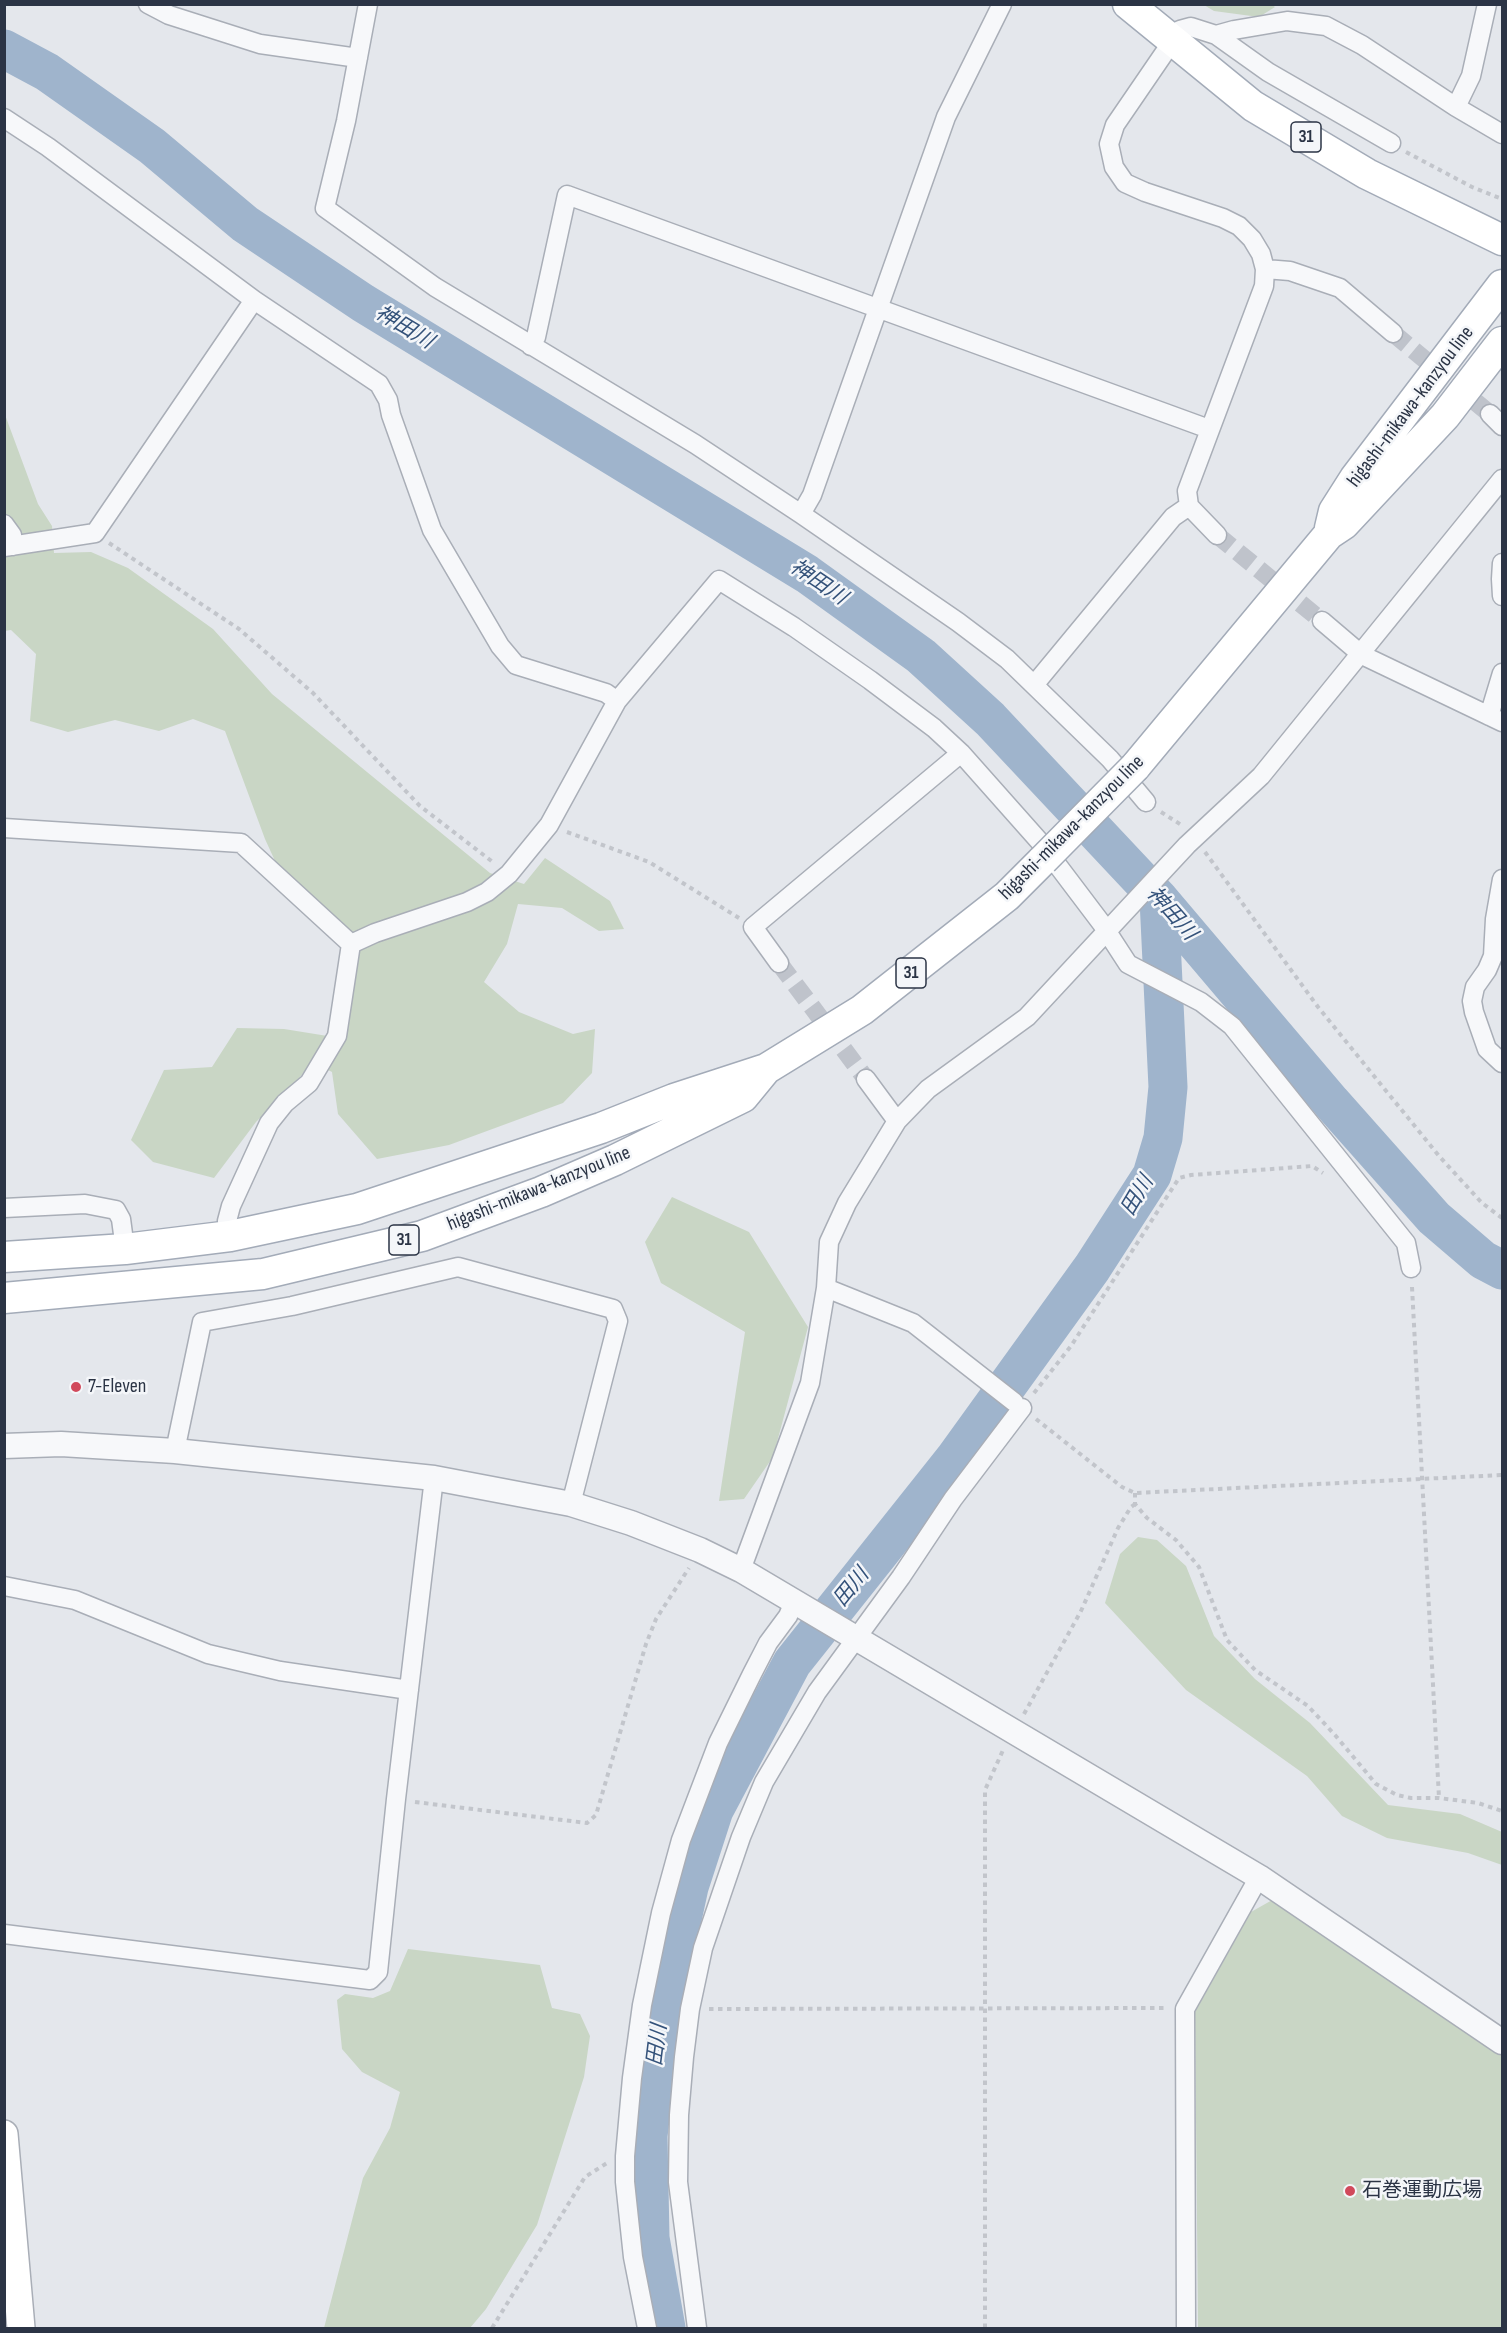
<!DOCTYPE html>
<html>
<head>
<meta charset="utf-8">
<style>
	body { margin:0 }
	#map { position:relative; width:1507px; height:2333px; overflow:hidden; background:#e4e7ec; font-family:"Sofia Sans Condensed",sans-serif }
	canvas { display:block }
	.frame { position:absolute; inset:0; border:6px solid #2b3445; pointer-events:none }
</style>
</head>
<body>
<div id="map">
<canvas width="1507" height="2333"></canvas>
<div class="frame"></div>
</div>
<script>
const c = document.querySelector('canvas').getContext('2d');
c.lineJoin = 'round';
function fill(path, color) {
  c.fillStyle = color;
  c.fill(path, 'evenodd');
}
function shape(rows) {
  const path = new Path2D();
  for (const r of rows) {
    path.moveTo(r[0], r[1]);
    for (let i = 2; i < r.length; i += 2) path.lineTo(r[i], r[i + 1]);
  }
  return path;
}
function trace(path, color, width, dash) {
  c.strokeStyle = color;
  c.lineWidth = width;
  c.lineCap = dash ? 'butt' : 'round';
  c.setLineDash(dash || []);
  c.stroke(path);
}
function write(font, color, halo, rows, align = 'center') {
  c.font = font + ' "Sofia Sans Condensed","Noto Sans JP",sans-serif';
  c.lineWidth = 5;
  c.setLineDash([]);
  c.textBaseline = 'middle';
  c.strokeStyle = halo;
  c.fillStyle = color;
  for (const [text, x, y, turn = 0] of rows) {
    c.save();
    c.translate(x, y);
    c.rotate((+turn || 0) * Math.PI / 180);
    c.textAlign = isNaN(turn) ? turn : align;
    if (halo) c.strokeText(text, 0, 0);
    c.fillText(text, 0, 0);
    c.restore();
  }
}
const green = shape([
	[1271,4,1275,7,1259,17,1214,11,1204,5],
	[4,412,38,504,52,526,54,553,91,552,128,568,213,629,272,694,490,873,524,884,545,858,610,901,624,929,599,931,562,908,518,904,507,944,484,982,519,1012,573,1034,595,1029,592,1073,563,1103,449,1145,377,1159,338,1114,332,1072,312,1062,296,1082,256,1122,214,1178,153,1162,131,1140,164,1070,212,1067,237,1028,284,1029,340,1038,356,934,345,927,281,874,265,839,225,731,193,719,159,731,115,720,68,732,30,721,36,654,11,630,5,631],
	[672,1197,749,1232,808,1327,773,1457,744,1499,719,1501,745,1332,661,1283,645,1242],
	[1138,1537,1157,1540,1186,1566,1214,1636,1255,1679,1310,1723,1388,1805,1460,1814,1502,1832,1502,1865,1468,1853,1387,1838,1342,1816,1307,1776,1186,1690,1105,1603,1120,1554],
	[1274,1899,1502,2054,1502,2328,1198,2328,1195,2012,1251,1912],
	[408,1949,540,1965,552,2008,580,2014,590,2036,584,2077,537,2225,486,2309,470,2328,324,2328,363,2178,390,2128,400,2092,362,2072,342,2049,337,2000,345,1994,373,1998,390,1991]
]);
const river = shape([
	[4,49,47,72,152,146,245,224,363,303,807,574,921,656,990,719,1159,899,1331,1102,1434,1218,1483,1260,1502,1270],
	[666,2328,650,2238,648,2136,663,2007,689,1887,714,1810,792,1663,955,1458,1092,1268,1152,1175,1163,1138,1168,1087,1159,899]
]);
const minorTunnel = shape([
	[1393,333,1490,414],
	[1217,535,1322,621],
	[779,963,866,1079]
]);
const path = shape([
	[1406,152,1472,187,1502,199],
	[109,543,239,629,313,693,420,806,494,863],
	[1161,812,1183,826],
	[567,832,649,862,739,918],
	[1205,852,1318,1007,1439,1156,1482,1203,1502,1218],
	[1412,1287,1439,1798],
	[1034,1393,1071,1346,1179,1178,1191,1175,1312,1166,1323,1173],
	[1036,1419,1122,1487,1135,1493,1502,1475],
	[1135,1493,1135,1504,1147,1518,1176,1540,1199,1567,1227,1640,1255,1670,1308,1706,1335,1735,1376,1784,1397,1795,1411,1798,1439,1798,1478,1803,1502,1811],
	[1024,1714,1081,1611,1118,1528,1131,1507,1135,1504],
	[415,1802,587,1823,596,1815,646,1644,656,1619,689,1568],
	[709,2009,1166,2008],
	[492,2328,585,2177,607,2163],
	[985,2328,985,1790,1004,1748]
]);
const minor = shape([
	[148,4,169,15,260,44,358,58],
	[368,4,346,121,325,208,435,287,695,444,801,514,958,622,1007,659,1110,759,1146,802],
	[1216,35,1234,30,1287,21,1326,26,1362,45,1456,107,1502,134],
	[1456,107,1471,76,1487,4],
	[4,118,48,147,254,300,379,384,388,400,391,415,432,530,500,646,516,665,606,693,617,701],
	[1391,143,1268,72,1216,35,1191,27,1180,30,1115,125,1109,144,1114,167,1125,183,1145,192,1223,218,1239,226,1252,239,1261,254,1265,269,1290,271,1340,288,1393,333],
	[531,346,536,337,567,195,1209,429],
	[1490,414,1502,426],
	[1189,506,1217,535],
	[801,514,812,495,946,117,1002,4],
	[4,524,12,535,13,546],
	[4,547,95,533,254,300],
	[1502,563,1501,579,1502,596],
	[1322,621,1362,655,1502,722],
	[1034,685,1173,517,1189,506,1187,491,1264,286,1265,269],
	[1489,716,1502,673],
	[4,828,241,843,351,944,337,1036,309,1083,285,1103,269,1123,231,1206,227,1221,230,1236],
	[1502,879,1495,919,1493,956,1487,970,1475,987,1472,1001,1474,1012,1487,1049,1502,1063],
	[351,944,375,933,467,902,487,892,509,874,549,825,617,701,719,580,794,627,870,680,934,728,961,753,1040,842,1102,924,1128,964,1201,1002,1232,1026,1406,1243,1411,1268],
	[779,963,753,927,961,753],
	[866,1079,897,1121],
	[4,1208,85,1204,116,1210,121,1219,125,1249],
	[826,1288,913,1323,1014,1402],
	[175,1451,202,1322,292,1306,458,1267,613,1309,618,1321,571,1504],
	[741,1570,810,1383,826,1288,829,1242,847,1203,897,1121,928,1089,1027,1017,1187,845,1261,776,1502,479],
	[4,1586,75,1600,208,1654,280,1671,409,1690],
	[4,1934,370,1980,378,1972,396,1799,434,1478],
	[647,2328,633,2257,625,2182,625,2156,632,2078,642,2005,661,1913,681,1840,718,1743,752,1674,768,1643,788,1616,794,1602],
	[697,2328,678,2182,679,2115,684,2057,690,2009,703,1948,741,1837,764,1782,817,1692,901,1577,953,1499,1022,1408],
	[1186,2328,1185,2009,1259,1877]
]);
const tertiary = shape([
	[4,1446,61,1444,175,1451,434,1478,571,1504,631,1523,700,1550,741,1570,1259,1877,1502,2042]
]);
const secondary = shape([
	[4,2134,21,2328]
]);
const primary = shape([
	[1128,4,1253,106,1367,174,1502,240],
	[1330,528,1334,511,1355,478,1502,285],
	[1135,767,1329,534,1344,524,1445,416,1502,342],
	[4,1257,125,1249,230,1236,357,1209,601,1128,674,1099,766,1069,862,1010,1007,896,1043,860],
	[4,1298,263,1274,422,1236,541,1192,615,1160,743,1097,766,1069]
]);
const primaryBridge = shape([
	[1043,860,1135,767]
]);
const markers = [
	[76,1387,6,"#d1495b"],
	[1350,2191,6,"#d1495b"]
];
const shields = [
	[1306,137,30],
	[911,973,30],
	[404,1240,30]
];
const shieldNames = [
	["31",1306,137],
	["31",911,973],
	["31",404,1240]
];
const streetNames = [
	["higashi-mikawa-kanzyou line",1411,407,-53],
	["higashi-mikawa-kanzyou line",1072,828,-45],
	["higashi-mikawa-kanzyou line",539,1189,-22]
];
const poiNames = [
	["7-Eleven",88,1387],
	["石巻運動広場",1362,2191]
];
const waterNames = [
	["神田川",404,328,31],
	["神田川",818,583,34],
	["神田川",1171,914,49],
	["田川",1138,1196,-59],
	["田川",852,1588,-51],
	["田川",658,2045,-83]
];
fill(green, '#c9d6c5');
trace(river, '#9fb4cc', 39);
trace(minorTunnel, '#bfc3cb', 18, [18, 9]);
trace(minor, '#a9aeb7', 21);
trace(tertiary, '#a9aeb7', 27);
trace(secondary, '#a9aeb7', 30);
trace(primary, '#a3abb8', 33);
trace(path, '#c2c5cb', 4, [4.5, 4.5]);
trace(minor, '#f7f8fa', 18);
trace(tertiary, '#f7f8fa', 24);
trace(secondary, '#fff', 27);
trace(primary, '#fff', 30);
trace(primaryBridge, '#a3abb8', 33, []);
trace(primaryBridge, '#fff', 30);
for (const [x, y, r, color] of markers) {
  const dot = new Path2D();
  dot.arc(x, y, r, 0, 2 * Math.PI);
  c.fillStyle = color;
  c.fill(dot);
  trace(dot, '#f4f6f9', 2);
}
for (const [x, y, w] of shields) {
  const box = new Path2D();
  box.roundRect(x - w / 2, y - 15, w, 30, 4.5);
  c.fillStyle = '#f4f6f9';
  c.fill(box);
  trace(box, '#2b3445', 1.5);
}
write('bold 18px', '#2b3445', null, shieldNames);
write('20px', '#2b3445', '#f4f6f9', streetNames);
write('20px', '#2b3445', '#f4f6f9', poiNames, 'left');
write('italic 21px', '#34527a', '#f4f6f9', waterNames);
</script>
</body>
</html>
